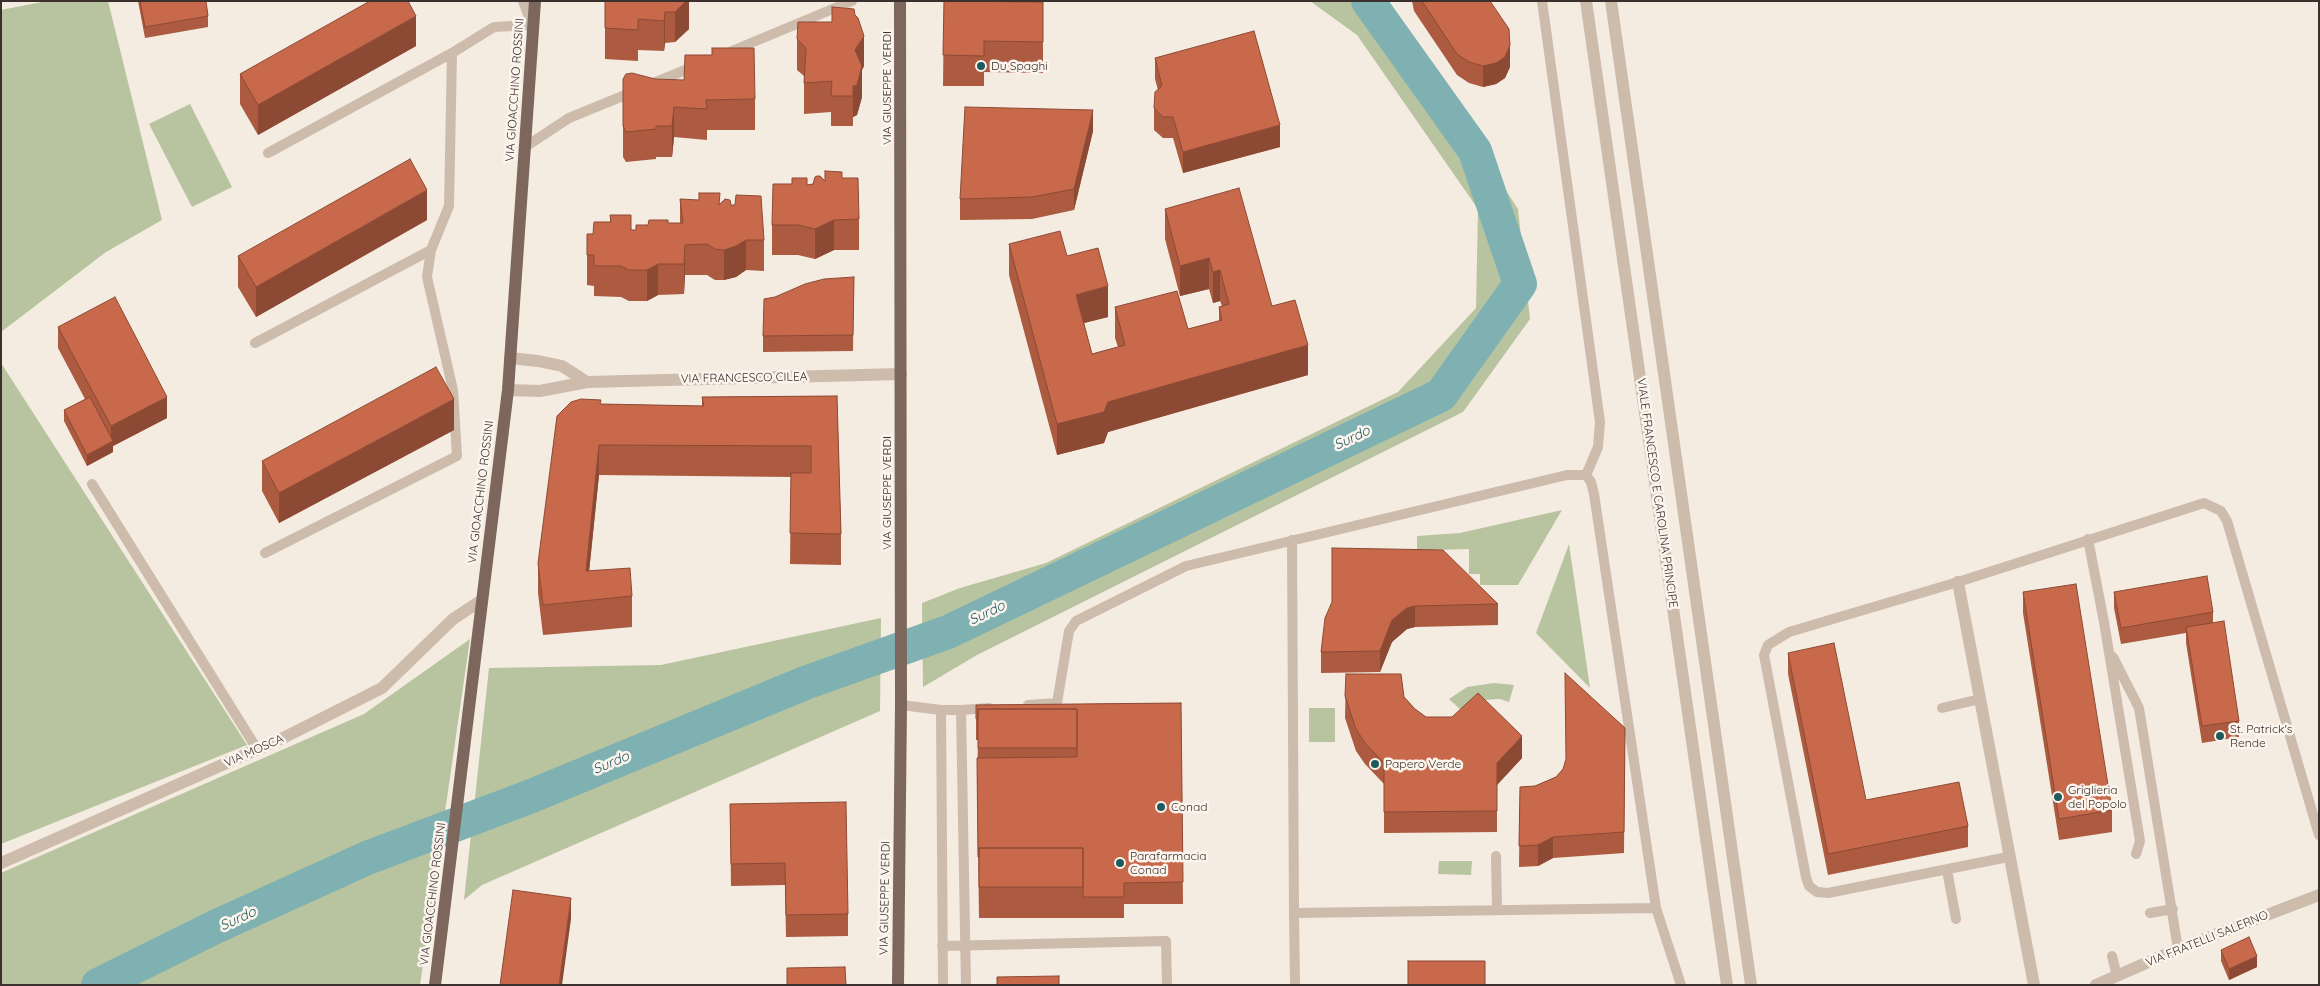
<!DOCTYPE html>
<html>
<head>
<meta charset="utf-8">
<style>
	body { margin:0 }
	#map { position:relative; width:2320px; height:986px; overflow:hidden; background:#f4ebe1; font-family:Quicksand,sans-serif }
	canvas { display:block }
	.frame { position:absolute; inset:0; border:2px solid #3b302b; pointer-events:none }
</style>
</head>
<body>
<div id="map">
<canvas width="2320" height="986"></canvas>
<div class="frame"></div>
</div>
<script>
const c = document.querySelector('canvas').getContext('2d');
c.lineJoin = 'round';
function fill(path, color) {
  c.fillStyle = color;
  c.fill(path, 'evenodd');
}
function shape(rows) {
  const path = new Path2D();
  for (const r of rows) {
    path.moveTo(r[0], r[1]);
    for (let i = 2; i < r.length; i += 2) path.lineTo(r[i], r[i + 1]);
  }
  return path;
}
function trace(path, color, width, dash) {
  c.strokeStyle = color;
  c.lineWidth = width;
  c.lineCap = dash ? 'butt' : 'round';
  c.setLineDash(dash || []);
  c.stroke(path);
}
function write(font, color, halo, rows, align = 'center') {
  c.font = font + ' Quicksand,sans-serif';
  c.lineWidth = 5;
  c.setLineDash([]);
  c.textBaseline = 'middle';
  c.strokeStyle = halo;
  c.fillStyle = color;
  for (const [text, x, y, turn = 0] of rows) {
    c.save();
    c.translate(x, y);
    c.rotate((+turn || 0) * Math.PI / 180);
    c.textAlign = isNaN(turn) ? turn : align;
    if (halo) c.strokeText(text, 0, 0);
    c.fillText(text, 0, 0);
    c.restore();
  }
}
const green = shape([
	[47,1,108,1,162,220,106,252,1,332,1,10],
	[1310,1,1382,1,1518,209,1530,319,1463,412,977,655,923,687,922,603,960,588,1046,563,1398,392,1476,308,1478,209,1357,35],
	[190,104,232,187,192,207,149,124],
	[1,363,247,745,1,844],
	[1562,510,1518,585,1480,585,1480,574,1469,574,1469,549,1433,550,1417,555,1417,536,1460,533],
	[1569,544,1590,688,1536,633],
	[881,618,880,711,482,885,464,900,489,668,661,665],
	[470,639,420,985,1,985,1,873,364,714],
	[1494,683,1514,685,1509,702,1500,699,1482,700,1461,710,1449,699,1467,687],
	[1309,708,1335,708,1335,742,1309,742],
	[1439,861,1472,861,1471,875,1438,874]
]);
const river = shape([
	[98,985,215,927,367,858,529,797,805,683,948,632,1441,395,1520,284,1475,151,1368,1]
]);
const service = shape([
	[1542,1,1600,422,1598,447,1586,475],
	[727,53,852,1],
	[651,84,695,66],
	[525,147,569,118,635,91],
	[268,153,452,53],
	[255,343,431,250],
	[92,484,257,749],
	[2088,539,2104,622,2140,841,2136,854],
	[1292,540,1294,913,1656,908],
	[265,553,457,456,453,390,427,277,431,250,449,206,452,53,494,27,533,25],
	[2113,657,2139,708,2178,949],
	[901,705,941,710,961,710],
	[1028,705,1057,703,1069,631,1076,621,1186,566,1567,475,1586,475,1591,482,1594,494,1656,908,1681,985],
	[1942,708,1980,699],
	[941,710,943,985],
	[1496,856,1497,909],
	[2008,857,1828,893,1817,892,1809,886,1806,877,1764,655,1768,645,1789,632,1958,582,2204,503,2221,511,2227,521,2319,835],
	[1947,870,1956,919],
	[1294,913,1295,985],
	[2150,913,2173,909],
	[942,946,1166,941,1167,985],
	[2112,956,2117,976],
	[966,985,961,710,989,708]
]);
const minor = shape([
	[510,358,538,361,562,366,587,382],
	[508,390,540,391,587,382,901,374],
	[1958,582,2034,985],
	[1,863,285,737,382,688,453,619,482,600]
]);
const tertiary = shape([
	[524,1,533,25],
	[1586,1,1727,985],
	[1611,1,1751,985],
	[2096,985,2178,949,2319,895]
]);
const primary = shape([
	[435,985,508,390,535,1],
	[898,985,901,705,900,1]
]);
const wall = shape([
	[138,1,206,1,208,16,208,27,145,38],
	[689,1,689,29,675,42,665,43,664,51,638,50,638,61,605,59,605,28],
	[944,1,1043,33,1043,73,984,72,984,86,943,86],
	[1412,1,1490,1,1510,67,1505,78,1496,84,1483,87,1469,83,1457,75,1414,11],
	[855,15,864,66,862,70,862,97,857,115,853,117,853,126,831,126,831,112,804,114,804,76,797,70,797,39,832,22],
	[416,46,258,135,240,104,240,74],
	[1155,58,1280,147,1183,173,1173,138,1163,138,1154,130,1154,108,1158,90,1155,79],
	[623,79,655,79,755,99,755,130,707,130,707,140,674,137,672,157,656,157,656,159,626,162,623,157],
	[1093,131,1074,210,1032,219,960,220,960,199],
	[842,178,859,219,859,250,834,250,815,259,798,255,772,255,772,225,807,185],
	[680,199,731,205,764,240,764,271,746,270,736,277,724,280,715,280,707,275,685,275,684,294,658,295,647,301,629,301,621,297,594,296,594,286,587,285,587,234,593,234,610,222,610,215,631,230,636,230,648,225,680,223],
	[1165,209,1272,306,1308,375,1108,432,1104,443,1057,455,1009,275,1009,244,1067,256,1108,317,1084,323,1092,354,1118,347,1115,338,1115,307,1188,329,1219,321,1219,307,1222,306,1220,301,1213,303,1209,289,1180,296,1165,239],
	[427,220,256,317,238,287,238,256],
	[854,277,853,351,763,352,763,336,775,297],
	[58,327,167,418,113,446,113,452,87,466,64,421,64,410,85,399,58,348],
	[837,396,841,534,841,565,790,564,791,477,599,475,589,571,632,596,632,627,543,635,538,593,538,563,601,404,702,406,702,397],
	[454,430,279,523,262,491,262,461],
	[2023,592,2112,810,2112,832,2059,840,2023,613],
	[2114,592,2213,612,2213,622,2239,721,2239,737,2202,743,2186,643,2186,633,2121,644,2114,608],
	[1332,603,1498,604,1498,625,1415,627,1407,629,1392,642,1380,672,1321,673,1321,652],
	[1788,653,1866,800,1968,826,1968,847,1828,875,1788,674],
	[1346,674,1404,697,1415,709,1426,717,1522,758,1497,785,1497,832,1384,833,1384,784,1365,764,1356,751,1345,718],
	[1181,703,1183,904,1124,904,1124,918,979,918,977,779,978,740,976,740,976,705],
	[1625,728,1624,853,1553,858,1538,866,1519,867,1520,787,1535,786,1556,777],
	[730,804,848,914,848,936,786,937,785,885,731,886],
	[2221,950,2257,967,2229,980,2221,961]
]);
const shadedWall = shape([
	[686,1,689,1,689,29,675,42,675,12],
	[665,12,665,43,664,51,664,21],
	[416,16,416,46,258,135,258,105],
	[864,36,864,66,862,70,862,97,857,115,853,117,853,96,855,50],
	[1510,45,1510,67,1505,78,1496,84,1483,87,1483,66],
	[674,107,674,137,672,157,672,126],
	[1093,110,1093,131,1074,210,1074,189],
	[1280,125,1280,147,1183,173,1183,152],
	[427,190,427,220,256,317,256,287],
	[834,220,834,250,815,259,815,229],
	[746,240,746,270,736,277,724,280,724,250],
	[685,245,685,275,684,294,684,264],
	[1209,258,1209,289,1180,296,1180,266],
	[658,264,658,295,647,301,647,270],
	[1220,270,1220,301,1213,303,1213,272],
	[1108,286,1108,317,1076,325,1076,295],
	[1308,345,1308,375,1108,432,1104,443,1057,455,1057,424,1108,402],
	[167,397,167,418,113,446,113,452,87,466,87,455,111,443,111,426],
	[454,399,454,430,279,523,279,493],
	[599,445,599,475,586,602,586,571],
	[1415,606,1415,627,1407,629,1392,642,1380,672,1380,651,1392,620,1407,608],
	[1522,736,1522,758,1497,785,1497,832,1497,763],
	[1553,837,1553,858,1538,866,1538,845],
	[571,898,571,919,562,985,559,985],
	[2257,956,2257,967,2229,980,2229,969]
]);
const building = shape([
	[140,1,206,1,208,16,145,27,140,1],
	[370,1,408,1,416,16,258,105,240,74,370,1],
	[605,1,686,1,675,12,665,12,664,21,638,19,638,30,605,28,605,1],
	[944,1,1043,2,1043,42,984,41,984,56,943,55,944,1],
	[1422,1,1490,1,1509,29,1510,45,1505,57,1496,63,1483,66,1469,62,1457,54,1422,1],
	[832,7,854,9,855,15,858,18,864,36,855,50,862,66,857,85,853,86,853,96,831,96,832,81,804,83,806,48,797,39,798,22,832,22,832,7],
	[1254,31,1280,125,1183,152,1173,117,1163,117,1154,108,1155,92,1162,86,1155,58,1254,31],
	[712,48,754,48,755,99,706,100,707,109,674,107,672,126,656,126,656,129,626,132,623,126,623,79,626,74,632,73,655,79,684,80,685,55,712,55,712,48],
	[965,107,1093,110,1074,189,1032,197,960,199,965,107],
	[410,159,427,190,256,287,238,256,410,159],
	[825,171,842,172,842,178,858,178,859,219,834,220,815,229,798,225,772,225,773,184,792,184,792,178,807,178,807,185,813,184,815,177,817,176,820,176,825,181,825,171],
	[1239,188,1272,306,1295,300,1308,345,1108,402,1104,412,1057,424,1009,244,1060,231,1067,256,1098,248,1108,286,1076,295,1092,354,1125,345,1115,307,1177,291,1188,329,1222,320,1219,307,1229,304,1220,270,1213,272,1209,258,1180,266,1165,209,1239,188],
	[699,193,720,193,719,205,725,199,730,200,731,205,735,205,736,195,761,196,764,240,746,240,736,246,724,250,715,249,707,244,685,245,684,264,658,264,647,270,629,270,621,266,594,266,594,255,587,255,587,234,593,234,594,222,611,222,610,215,631,215,631,230,636,230,636,225,648,225,649,220,668,220,668,223,683,223,680,199,699,200,699,193],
	[854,277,853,335,763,336,764,299,775,297,805,284,824,279,854,277],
	[115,297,167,397,111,426,58,327,115,297],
	[436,367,454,399,279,493,262,461,436,367],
	[837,396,841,534,790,533,791,473,811,473,811,446,599,445,586,571,630,568,632,596,543,605,538,563,557,416,571,402,581,399,601,400,600,404,704,406,702,397,837,396],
	[90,397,113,441,87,455,64,410,90,397],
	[1332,548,1443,550,1498,604,1415,606,1407,608,1392,620,1380,651,1321,652,1325,618,1332,602,1332,548],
	[2207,576,2213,612,2121,628,2114,592,2207,576],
	[2076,584,2112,810,2059,819,2023,592,2076,584],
	[2224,621,2239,721,2202,726,2186,627,2224,621],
	[1834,643,1866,800,1959,782,1968,826,1828,854,1788,653,1834,643],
	[1565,673,1625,728,1624,832,1553,837,1538,845,1519,846,1520,787,1535,786,1556,777,1563,769,1566,759,1565,673],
	[1346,674,1401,674,1404,697,1415,709,1426,717,1452,717,1478,693,1522,736,1497,763,1497,811,1384,812,1384,763,1365,743,1356,729,1345,696,1346,674],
	[1181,703,1183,882,1124,883,1124,897,1083,897,1083,848,979,848,979,857,978,857,977,758,1077,757,1077,709,978,709,978,719,976,719,976,705,1181,703],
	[978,709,1077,709,1077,748,978,748,978,709],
	[846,802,848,914,786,915,785,863,731,864,730,804,846,802],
	[979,848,1083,848,1083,887,979,887,979,848],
	[513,890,571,898,559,985,500,985,513,890],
	[2249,937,2257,956,2229,969,2221,950,2249,937],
	[1408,961,1485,961,1485,985,1408,985,1408,961],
	[845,967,846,985,787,985,787,968,845,967],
	[1059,976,1059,985,997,985,997,977,1059,976]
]);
const markers = [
	[981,66,5,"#1f5a5e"],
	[2220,736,5,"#1f5a5e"],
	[1375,764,5,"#1f5a5e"],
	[2058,797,5,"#1f5a5e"],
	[1161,807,5,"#1f5a5e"],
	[1120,863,5,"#1f5a5e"]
];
const poiNames = [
	["Du Spaghi",991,66],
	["St. Patrick's",2230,729],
	["Rende",2230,743],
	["Papero Verde",1385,764],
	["Griglieria",2068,790],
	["del Popolo",2068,804],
	["Conad",1171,807],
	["Parafarmacia",1130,856],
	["Conad",1130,870]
];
const streetNames = [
	["VIA GIUSEPPE VERDI",887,88,-90],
	["VIA GIOACCHINO ROSSINI",515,90,-86],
	["VIA FRANCESCO CILEA",744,378,-1],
	["VIA GIOACCHINO ROSSINI",481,492,-83],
	["VIA GIUSEPPE VERDI",887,493,-90],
	["VIALE FRANCESCO E CAROLINA PRINCIPE",1657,493,82],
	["VIA MOSCA",254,751,-24],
	["VIA GIOACCHINO ROSSINI",433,894,-83],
	["VIA GIUSEPPE VERDI",885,898,-89],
	["VIA FRATELLI SALERNO",2207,939,-22]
];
const waterNames = [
	["Surdo",1352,438,-26],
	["Surdo",987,613,-26],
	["Surdo",611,763,-23],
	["Surdo",238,919,-25]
];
fill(green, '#b8c4a0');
trace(river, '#7fb0b2', 34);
trace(service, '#cdbbac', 10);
trace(minor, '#cdbbac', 12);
trace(tertiary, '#cdbbac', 12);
trace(primary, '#7d675c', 12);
fill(wall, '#ac5a40');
fill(shadedWall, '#8c4a34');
fill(building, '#c8694b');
trace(building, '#8c4a34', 1);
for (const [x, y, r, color] of markers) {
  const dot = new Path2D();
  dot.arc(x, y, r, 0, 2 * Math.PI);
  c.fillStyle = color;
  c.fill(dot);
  trace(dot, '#fbf5ee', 2);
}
write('12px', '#3b302b', '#fbf5ee', poiNames, 'left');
write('12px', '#3b302b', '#fbf5ee', streetNames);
write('italic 14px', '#1f5a5e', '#fbf5ee', waterNames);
</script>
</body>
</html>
